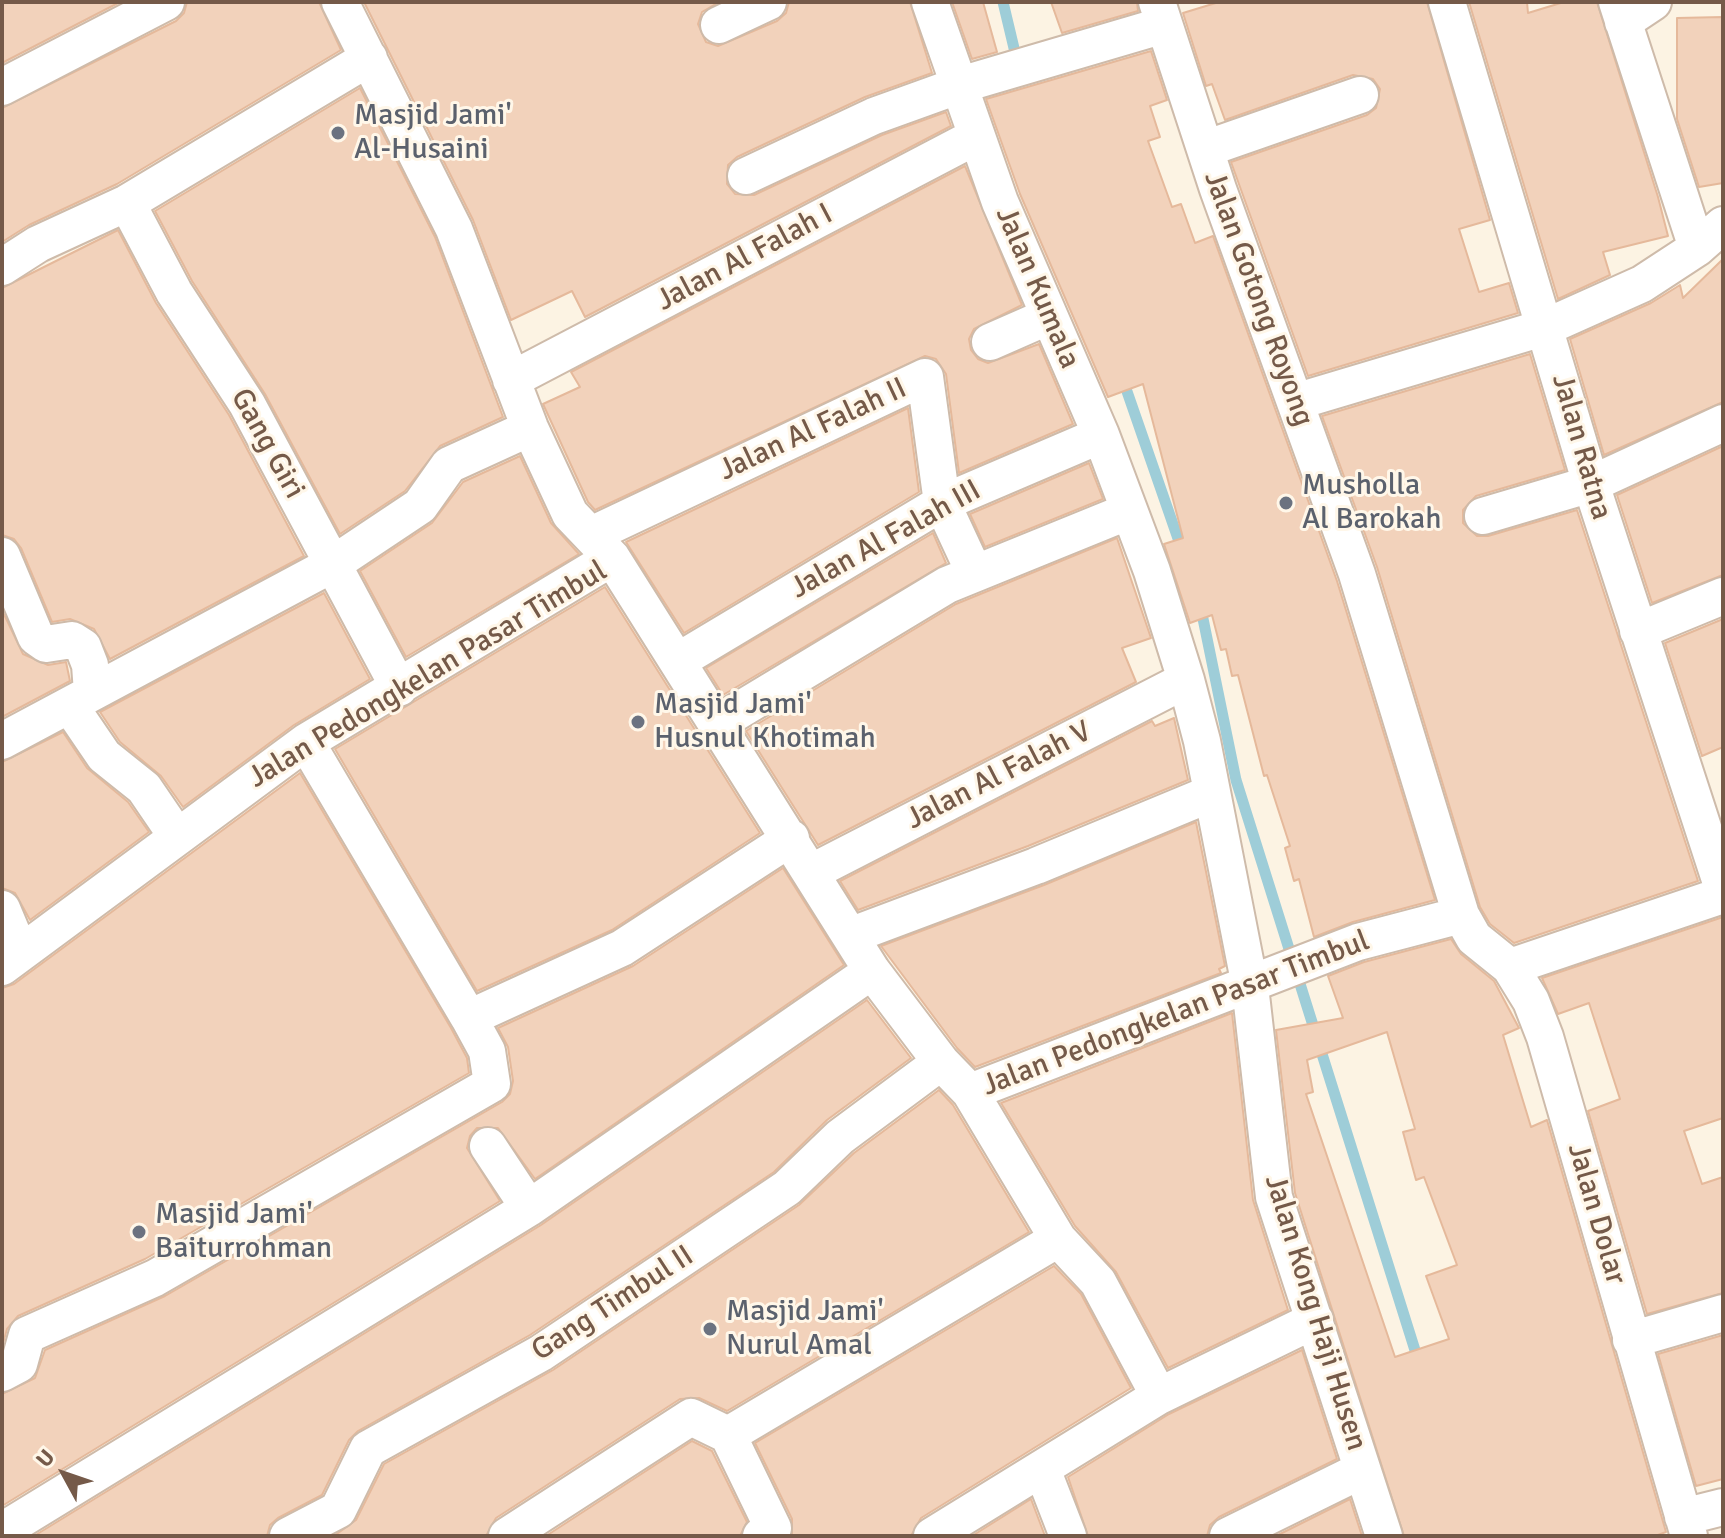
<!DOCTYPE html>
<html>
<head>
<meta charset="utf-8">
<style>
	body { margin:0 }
	#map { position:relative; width:1725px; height:1538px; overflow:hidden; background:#fcf3e3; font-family:Signika,sans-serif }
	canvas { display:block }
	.frame { position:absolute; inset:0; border:4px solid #755a49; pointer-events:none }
	.north { position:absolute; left:24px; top:1434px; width:80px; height:80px; -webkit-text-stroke:6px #fff7e9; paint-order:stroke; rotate:310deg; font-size:22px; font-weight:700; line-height:32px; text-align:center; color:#755a49 }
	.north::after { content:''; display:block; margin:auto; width:28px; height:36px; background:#755a49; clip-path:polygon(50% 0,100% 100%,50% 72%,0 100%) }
</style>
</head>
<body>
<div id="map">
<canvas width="1725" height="1538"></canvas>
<div class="frame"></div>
<div class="north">U</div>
</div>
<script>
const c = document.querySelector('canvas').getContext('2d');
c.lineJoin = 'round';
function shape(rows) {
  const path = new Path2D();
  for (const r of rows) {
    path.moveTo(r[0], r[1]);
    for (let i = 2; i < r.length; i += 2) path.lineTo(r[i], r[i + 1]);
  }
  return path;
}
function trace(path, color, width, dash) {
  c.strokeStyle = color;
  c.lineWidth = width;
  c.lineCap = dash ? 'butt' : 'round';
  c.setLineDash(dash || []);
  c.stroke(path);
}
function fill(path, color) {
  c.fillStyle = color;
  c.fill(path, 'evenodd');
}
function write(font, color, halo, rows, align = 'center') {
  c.font = font + ' Signika,sans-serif';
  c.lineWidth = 6;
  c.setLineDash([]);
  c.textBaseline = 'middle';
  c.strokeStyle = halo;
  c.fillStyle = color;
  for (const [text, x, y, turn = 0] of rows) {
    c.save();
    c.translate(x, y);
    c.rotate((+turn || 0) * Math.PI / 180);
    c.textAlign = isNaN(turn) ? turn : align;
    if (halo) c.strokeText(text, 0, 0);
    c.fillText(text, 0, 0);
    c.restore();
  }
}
const stream = shape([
	[1003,2,1018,65],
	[1122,377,1183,553],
	[1200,604,1236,780,1419,1363]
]);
const building = shape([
	[2,2,120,2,2,63,2,2],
	[187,2,319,2,341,50,117,184,29,225,2,242,2,108,176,21,184,13,187,2],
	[364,2,719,2,702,12,698,24,706,42,718,46,777,21,786,13,789,2,910,2,932,73,865,97,737,157,728,165,727,184,735,194,754,195,882,135,946,112,951,126,585,317,572,291,511,320,473,220,364,2],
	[952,2,983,2,997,52,972,59,952,2],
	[1051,2,1137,2,1138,11,1062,33,1051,2],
	[1219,2,1427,2,1490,220,1459,229,1479,292,1509,283,1518,313,1308,376,1231,162,1367,115,1376,108,1380,89,1373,79,1353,75,1225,120,1212,84,1206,86,1183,13,1219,2],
	[1469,2,1527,2,1528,13,1564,2,1597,2,1658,197,1668,236,1603,252,1610,275,1558,299,1469,2],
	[1723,17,1723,183,1699,187,1677,119,1677,18,1723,17],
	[1151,51,1167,100,1150,106,1160,137,1148,141,1172,207,1181,204,1195,243,1213,236,1337,581,1435,900,1353,922,1314,937,1299,879,1294,881,1285,848,1290,846,1267,775,1264,776,1238,675,1232,676,1226,649,1221,650,1212,615,1190,623,1164,544,1183,538,1143,384,1108,397,1020,194,986,99,1151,51],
	[360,88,435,237,503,417,440,446,405,491,340,534,265,394,192,281,155,211,360,88],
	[965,166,1022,305,974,329,969,339,971,350,978,359,988,363,1039,344,1073,424,959,473,946,374,936,359,925,356,595,510,588,502,543,404,580,387,571,372,965,166],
	[118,230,156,303,229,415,304,556,110,659,94,629,70,619,52,622,21,548,14,539,2,535,2,288,118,230],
	[1723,259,1723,402,1604,455,1570,339,1651,303,1680,285,1683,298,1723,259],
	[1530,354,1565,470,1476,496,1463,510,1463,523,1477,536,1488,536,1577,510,1698,881,1514,943,1490,924,1480,907,1377,567,1322,416,1530,354],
	[908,408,919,492,684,633,626,542,908,408],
	[1723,446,1723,575,1652,603,1617,495,1723,446],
	[520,456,551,523,579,554,406,657,360,571,432,523,463,482,520,456],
	[1089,463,1103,499,985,547,970,514,1089,463],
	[933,533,946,563,723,695,706,668,933,533],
	[1117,538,1151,638,1122,648,1136,682,818,845,746,731,956,604,1117,538],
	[605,587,760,833,612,930,477,991,335,749,605,587],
	[324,593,370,679,294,725,183,807,161,776,120,742,100,712,324,593],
	[2,610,23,654,48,665,66,662,70,681,2,717,2,610],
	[1723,619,1723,747,1702,756,1665,643,1723,619],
	[1174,718,1188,780,1028,846,858,910,840,881,1152,721,1155,726,1174,718],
	[63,732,87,768,128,802,149,832,30,920,15,893,2,888,2,762,63,732],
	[300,773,451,1028,467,1058,469,1073,145,1259,18,1316,7,1329,2,1347,2,988,14,984,300,773],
	[1196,822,1225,966,1219,969,1221,973,975,1067,957,1048,881,946,1044,885,1196,822],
	[783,868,844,965,535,1179,498,1128,477,1128,470,1136,467,1148,500,1201,2,1506,2,1394,35,1378,45,1350,165,1296,502,1102,510,1094,513,1081,508,1047,498,1028,633,966,783,868],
	[1723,917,1723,1118,1684,1131,1702,1184,1723,1177,1723,1293,1647,1314,1588,1111,1620,1099,1589,1003,1558,1014,1542,978,1723,917],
	[1451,939,1461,954,1494,981,1519,1028,1503,1035,1531,1127,1547,1120,1666,1532,1655,1536,1404,1536,1295,1193,1276,1030,1343,1018,1328,976,1364,962,1451,939],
	[1387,1032,1415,1129,1403,1132,1416,1180,1424,1177,1457,1265,1426,1276,1449,1339,1395,1357,1306,1094,1313,1092,1307,1060,1387,1032],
	[867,1000,911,1058,827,1120,774,1172,530,1335,358,1431,349,1440,322,1495,278,1518,270,1525,267,1536,34,1536,541,1225,867,1000],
	[1232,1013,1253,1200,1288,1310,1168,1368,1116,1272,1075,1226,1001,1103,1232,1013],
	[939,1090,953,1105,1029,1232,727,1411,699,1398,680,1399,496,1518,486,1536,334,1536,356,1520,384,1464,553,1370,799,1205,854,1153,939,1090],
	[1054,1266,1081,1294,1131,1388,921,1518,911,1536,792,1536,792,1519,755,1443,1054,1266],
	[1723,1335,1723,1479,1696,1486,1658,1354,1723,1335],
	[1302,1350,1337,1459,1219,1517,1210,1525,1207,1536,1088,1536,1068,1477,1169,1414,1302,1350],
	[692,1441,712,1451,747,1522,740,1536,546,1536,692,1441],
	[1031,1499,1045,1536,972,1536,1031,1499],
	[1350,1499,1362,1536,1276,1536,1350,1499]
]);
const minor = shape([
	[340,2,454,229,530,428,570,514,612,558,872,971,941,1062,970,1092,1358,942,1461,915],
	[930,2,1000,202,1101,435,1152,571,1186,680,1202,741,1250,986,1274,1197,1384,1536],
	[1157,2,1218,189,1357,574,1461,915,1474,938,1510,967,1531,1001,1545,1037,1689,1536],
	[1447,2,1591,484,1723,889],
	[1617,2,1697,248],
	[1623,22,1653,2],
	[719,25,768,2],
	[2,87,166,2],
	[1205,149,1360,95],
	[746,176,874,116,960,85,1164,25],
	[127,203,174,292,247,404,399,688],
	[2,267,38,244,127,203,369,58],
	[990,342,1047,317],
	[511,380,977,136],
	[1295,402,1546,327,1642,284,1697,248,1723,225],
	[1483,516,1591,484,1723,423],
	[591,535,925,377,942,503,974,572],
	[2,556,36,637,46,644,72,640,83,647,90,665,92,692],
	[1638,631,1723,596],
	[678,661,942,503,1101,435],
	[70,706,104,756,144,788,176,835],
	[718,723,947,585,1129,511],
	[2,741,333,564,420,506,449,465,530,428],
	[812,872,1186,680],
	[2,909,20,952],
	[852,935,1036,866,1212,793],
	[2,967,306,742,612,558],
	[1510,967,1723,895],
	[469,1018,622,948,791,838],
	[970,1092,1058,1239,1098,1282,1159,1396],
	[488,1146,529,1208],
	[1631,1340,1723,1313],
	[2,1373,19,1364,27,1335,155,1278,492,1084,487,1051,469,1018,306,742],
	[728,1435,1058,1239],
	[1042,1469,1068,1536],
	[1683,1517,1723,1507],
	[2,1531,529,1208,872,971],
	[288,1536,338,1510,368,1449,541,1353,787,1188,840,1137,941,1062],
	[507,1536,691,1417,728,1435,773,1528,761,1536],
	[932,1536,1159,1396,1315,1320],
	[1228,1536,1362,1470]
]);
const markers = [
	[338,133,8,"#6b7280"],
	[1286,503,8,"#6b7280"],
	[638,722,8,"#6b7280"],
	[139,1232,8,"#6b7280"],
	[710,1329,8,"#6b7280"]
];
const worshipNames = [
	["Masjid Jami'",354,116],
	["Al-Husaini",354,150],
	["Musholla",1302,486],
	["Al Barokah",1302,520],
	["Masjid Jami'",654,705],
	["Husnul Khotimah",654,739],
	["Masjid Jami'",155,1215],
	["Baiturrohman",155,1249],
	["Masjid Jami'",726,1312],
	["Nurul Amal",726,1346]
];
const streetNames = [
	["Jalan Al Falah I",745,258,-28],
	["Jalan Kumala",1037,288,67],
	["Jalan Gotong Royong",1258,299,70],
	["Jalan Al Falah II",813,430,-25],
	["Gang Giri",267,444,61],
	["Jalan Ratna",1581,447,74],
	["Jalan Al Falah III",886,540,-29],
	["Jalan Pedongkelan Pasar Timbul",428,675,-31],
	["Jalan Al Falah V",999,776,-27],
	["Jalan Pedongkelan Pasar Timbul",1176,1014,-21],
	["Jalan Dolar",1596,1214,74],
	["Gang Timbul II",613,1304,-33],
	["Jalan Kong Haji Husen",1315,1313,73]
];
trace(stream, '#9ecdd8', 11);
fill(building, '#f2d2bb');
trace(building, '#e5b99b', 2);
trace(minor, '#cebbaa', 40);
trace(minor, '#fff', 36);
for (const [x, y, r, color] of markers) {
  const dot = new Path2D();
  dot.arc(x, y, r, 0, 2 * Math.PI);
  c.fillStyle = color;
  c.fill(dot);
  trace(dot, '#fff7e9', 3);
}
write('30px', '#5b616d', '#fff7e9', worshipNames, 'left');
write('30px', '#755a49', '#fff7e9', streetNames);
</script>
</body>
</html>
